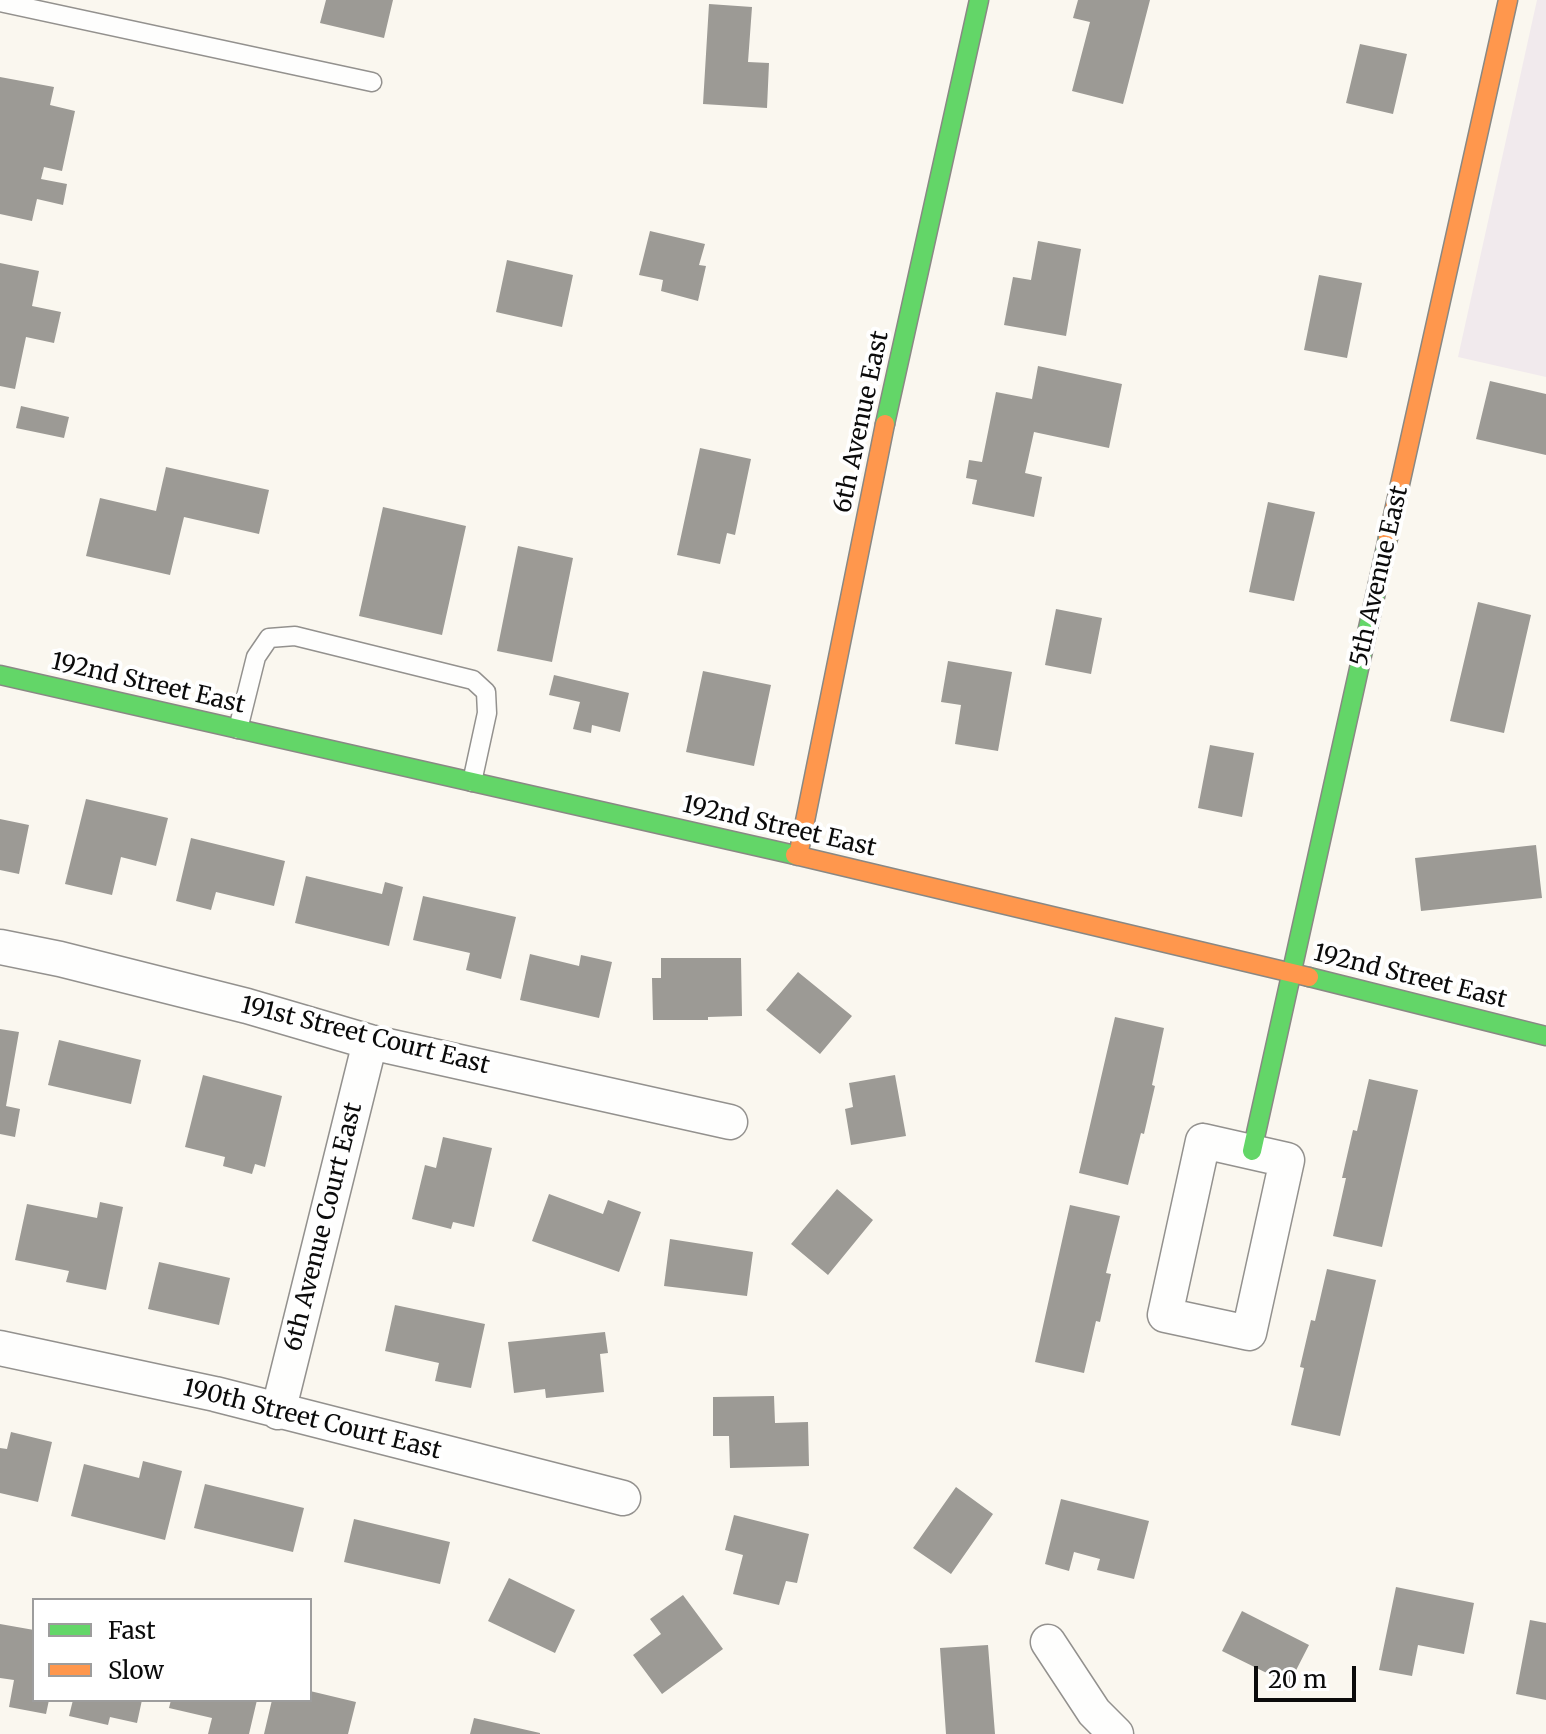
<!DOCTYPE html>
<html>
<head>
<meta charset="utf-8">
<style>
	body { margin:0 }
	#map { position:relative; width:1546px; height:1734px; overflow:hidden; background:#faf7ef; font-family:Merriweather,serif }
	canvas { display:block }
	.legend { position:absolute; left:32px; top:1598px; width:280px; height:104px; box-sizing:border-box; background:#fff; border:2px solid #9d9d9d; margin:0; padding:10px 14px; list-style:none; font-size:24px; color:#0b0b0b }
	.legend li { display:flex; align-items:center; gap:16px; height:40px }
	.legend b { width:40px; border:2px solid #9d9d9d }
	.scale { position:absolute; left:1254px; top:1666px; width:102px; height:36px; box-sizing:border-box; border:4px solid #0b0b0b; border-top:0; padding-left:10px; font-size:24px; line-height:28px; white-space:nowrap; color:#0b0b0b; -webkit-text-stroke:6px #fff; paint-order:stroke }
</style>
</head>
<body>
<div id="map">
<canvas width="1546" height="1734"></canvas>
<ul class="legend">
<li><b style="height:10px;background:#63d668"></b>Fast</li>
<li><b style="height:10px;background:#ff974d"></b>Slow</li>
</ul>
<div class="scale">20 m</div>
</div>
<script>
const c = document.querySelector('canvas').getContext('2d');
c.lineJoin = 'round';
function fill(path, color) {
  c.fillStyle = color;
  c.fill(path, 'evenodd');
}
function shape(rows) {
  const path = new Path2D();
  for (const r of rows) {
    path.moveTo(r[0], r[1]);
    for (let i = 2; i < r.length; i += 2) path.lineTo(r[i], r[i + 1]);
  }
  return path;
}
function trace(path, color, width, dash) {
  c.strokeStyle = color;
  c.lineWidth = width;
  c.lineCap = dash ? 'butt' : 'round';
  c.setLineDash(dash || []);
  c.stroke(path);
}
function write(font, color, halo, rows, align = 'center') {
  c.font = font + ' Merriweather,serif';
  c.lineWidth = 8;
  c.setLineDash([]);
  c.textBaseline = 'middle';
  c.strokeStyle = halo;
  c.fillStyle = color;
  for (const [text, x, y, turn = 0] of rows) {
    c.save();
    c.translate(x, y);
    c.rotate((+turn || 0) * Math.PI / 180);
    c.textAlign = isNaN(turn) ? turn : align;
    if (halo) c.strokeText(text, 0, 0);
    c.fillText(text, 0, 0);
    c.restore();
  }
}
const industrial = shape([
	[1537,0,1546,0,1546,377,1458,357]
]);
const building = shape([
	[326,0,393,0,384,38,320,23],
	[1078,0,1150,0,1123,104,1072,91,1090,22,1073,18],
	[709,4,752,7,748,62,769,63,767,108,703,104],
	[1360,44,1407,54,1393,114,1346,103],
	[0,77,54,87,50,105,75,111,62,171,44,167,41,179,67,184,63,205,37,199,32,221,0,214],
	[650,231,705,244,699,265,706,266,698,301,661,291,663,280,639,275],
	[1038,241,1081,249,1066,336,1004,325,1013,277,1031,280],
	[507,260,573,275,562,327,496,312],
	[0,263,39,271,32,306,61,312,54,343,26,337,15,389,0,386],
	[1319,275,1362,283,1347,358,1304,350],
	[1038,366,1122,384,1109,448,1034,432,1025,473,1042,477,1034,517,972,504,977,480,966,478,969,460,982,462,996,392,1032,399],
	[1490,381,1546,394,1546,455,1476,439],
	[21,406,69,417,64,438,16,428],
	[700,448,751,459,735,535,727,533,720,564,677,555],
	[166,467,269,490,259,534,184,517,170,575,86,556,100,498,156,511],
	[1268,502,1315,512,1294,601,1249,592],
	[383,507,466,526,442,635,359,616],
	[518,546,573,558,552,662,497,651],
	[1478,602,1531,615,1504,733,1450,721],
	[1056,609,1102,618,1091,674,1045,665],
	[948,661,1012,672,998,751,955,744,961,705,941,702],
	[703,671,771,685,754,766,686,752],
	[554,675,629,693,620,732,592,725,591,733,573,729,580,702,549,695],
	[1210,745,1254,753,1242,817,1198,808],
	[86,799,168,818,156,866,121,857,112,895,65,884],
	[0,819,29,825,19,874,0,870],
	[191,838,285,861,274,906,216,892,211,910,176,901],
	[1536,845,1542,898,1421,911,1415,858],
	[306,876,382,894,385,882,403,887,389,946,295,923],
	[423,896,516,917,501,979,466,970,470,953,413,940],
	[530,954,579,966,581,955,612,962,599,1018,520,1000],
	[661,958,741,958,742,1016,708,1017,708,1020,653,1020,652,978,661,978],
	[798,972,852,1016,820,1054,766,1010],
	[1115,1017,1164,1028,1152,1085,1155,1086,1144,1134,1141,1133,1128,1185,1079,1173],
	[0,1029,19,1032,6,1106,20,1109,15,1137,0,1134],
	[59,1040,141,1060,131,1104,48,1085],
	[203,1075,282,1096,265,1167,255,1164,252,1174,223,1166,225,1157,185,1147],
	[895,1075,906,1136,851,1145,845,1109,853,1107,849,1083],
	[1369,1079,1418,1090,1382,1247,1333,1236,1346,1178,1342,1178,1353,1130,1357,1131],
	[443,1137,492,1148,474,1227,453,1222,451,1229,412,1219,425,1165,436,1168],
	[837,1189,873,1220,828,1275,791,1244],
	[549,1194,603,1214,608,1200,641,1212,619,1272,532,1241],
	[100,1202,123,1207,106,1290,66,1282,69,1271,15,1260,27,1204,97,1218],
	[1070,1205,1120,1216,1106,1273,1111,1274,1100,1322,1096,1321,1084,1373,1035,1362],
	[670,1239,753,1252,747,1296,664,1286],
	[159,1262,230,1278,219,1325,148,1309],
	[1327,1269,1376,1280,1340,1436,1291,1425,1304,1368,1300,1367,1311,1320,1315,1321],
	[395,1305,485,1324,471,1388,435,1381,439,1363,385,1351],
	[605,1332,608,1353,600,1354,604,1392,546,1398,545,1389,514,1393,508,1342],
	[774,1396,775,1423,808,1422,809,1466,730,1468,729,1436,713,1436,713,1397],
	[11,1432,52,1442,38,1502,0,1493,0,1448,7,1449],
	[143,1461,182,1471,165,1540,71,1516,84,1464,139,1478],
	[205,1484,304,1508,293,1552,194,1528],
	[956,1487,993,1514,951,1574,913,1548],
	[1061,1499,1149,1521,1134,1579,1097,1570,1100,1559,1074,1552,1069,1571,1045,1564],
	[734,1515,809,1534,797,1583,786,1581,779,1605,733,1594,743,1555,725,1550],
	[354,1519,450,1542,440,1584,344,1562],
	[509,1578,575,1610,555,1653,488,1621],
	[1396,1587,1474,1603,1464,1654,1418,1645,1412,1676,1379,1670],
	[683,1595,723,1649,662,1694,633,1655,661,1634,650,1619],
	[1242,1611,1309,1645,1289,1684,1222,1651],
	[1530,1620,1546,1623,1546,1700,1516,1694],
	[0,1624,34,1630,34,1700,49,1700,46,1714,9,1707,14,1680,0,1678],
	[988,1645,995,1734,946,1734,940,1648],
	[310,1691,356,1702,348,1734,264,1734,272,1700,310,1700],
	[73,1700,142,1700,137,1723,110,1717,108,1725,69,1716],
	[171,1700,257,1700,249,1734,208,1734,212,1718,169,1708],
	[474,1718,540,1733,540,1734,470,1734]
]);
const lane = shape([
	[0,2,372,82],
	[238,729,256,657,269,638,295,636,473,680,486,692,487,713,472,782]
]);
const street = shape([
	[0,947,60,959,247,1006,370,1042,730,1122],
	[1203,1141,1287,1160,1249,1333,1165,1315,1203,1141],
	[0,1348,215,1394,623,1498],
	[278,1412,370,1042],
	[1048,1642,1094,1712,1116,1734]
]);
const fast = shape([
	[885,424,979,0],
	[0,675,795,855],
	[1309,977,1546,1036],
	[1252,1151,1388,538]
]);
const slow = shape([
	[1388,538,1508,0],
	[795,855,1309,977],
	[798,856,885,424]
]);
const streetNames = [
	["6th Avenue East",862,422,-78],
	["5th Avenue East",1380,576,-77],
	["192nd Street East",148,684,13],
	["192nd Street East",779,827,13],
	["192nd Street East",1410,977,14],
	["191st Street Court East",365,1036,14],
	["6th Avenue Court East",324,1227,-76],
	["190th Street Court East",312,1420,14]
];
fill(industrial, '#f1eaed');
fill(building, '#9c9a95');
trace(lane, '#93918e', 21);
trace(street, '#93918e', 37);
trace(fast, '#898884', 21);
trace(slow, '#898884', 21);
trace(lane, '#fefefd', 18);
trace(street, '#fefefd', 34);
trace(fast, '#63d668', 18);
trace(slow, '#ff974d', 18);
write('24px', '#0b0b0b', '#fff', streetNames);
</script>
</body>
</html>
